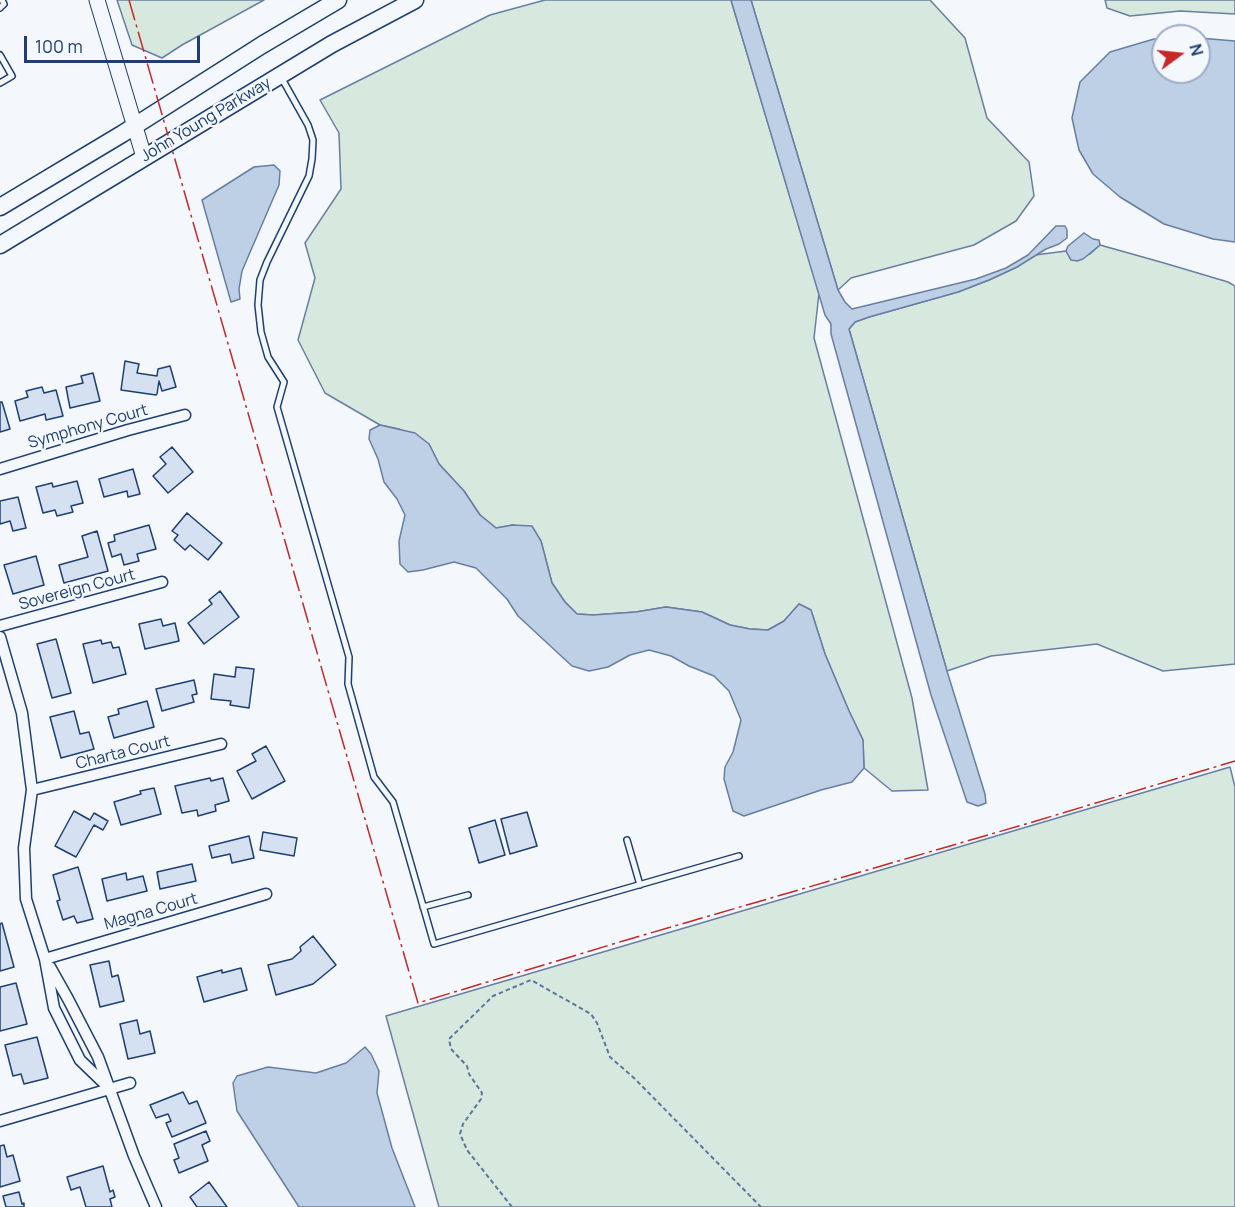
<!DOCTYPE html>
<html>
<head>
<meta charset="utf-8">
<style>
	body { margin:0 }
	#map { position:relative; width:1235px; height:1207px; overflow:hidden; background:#f4f7fb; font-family:Manrope,sans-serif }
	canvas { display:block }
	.north { position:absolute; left:1151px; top:24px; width:60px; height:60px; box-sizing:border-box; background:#f4f7fb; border:2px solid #9eadc5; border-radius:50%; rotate:75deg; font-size:16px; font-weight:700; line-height:24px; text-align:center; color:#1d3f73 }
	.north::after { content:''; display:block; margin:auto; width:21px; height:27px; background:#c62828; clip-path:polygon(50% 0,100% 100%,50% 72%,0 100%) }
	.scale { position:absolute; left:24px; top:36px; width:176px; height:27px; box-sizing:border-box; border:3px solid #1d3f73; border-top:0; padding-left:8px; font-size:18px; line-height:21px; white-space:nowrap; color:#1d3f73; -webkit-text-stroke:4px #f4f7fb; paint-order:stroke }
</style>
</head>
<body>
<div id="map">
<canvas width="1235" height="1207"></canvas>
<div class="north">N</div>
<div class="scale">100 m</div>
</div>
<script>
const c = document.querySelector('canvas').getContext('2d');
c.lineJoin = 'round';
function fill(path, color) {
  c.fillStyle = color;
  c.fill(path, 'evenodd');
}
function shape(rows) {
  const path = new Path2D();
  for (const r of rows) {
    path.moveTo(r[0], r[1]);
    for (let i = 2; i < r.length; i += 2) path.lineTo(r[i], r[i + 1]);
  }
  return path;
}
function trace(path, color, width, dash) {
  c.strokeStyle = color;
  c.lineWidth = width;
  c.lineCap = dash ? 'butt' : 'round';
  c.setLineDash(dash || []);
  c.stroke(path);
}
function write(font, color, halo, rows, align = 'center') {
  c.font = font + ' Manrope,sans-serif';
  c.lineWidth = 4.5;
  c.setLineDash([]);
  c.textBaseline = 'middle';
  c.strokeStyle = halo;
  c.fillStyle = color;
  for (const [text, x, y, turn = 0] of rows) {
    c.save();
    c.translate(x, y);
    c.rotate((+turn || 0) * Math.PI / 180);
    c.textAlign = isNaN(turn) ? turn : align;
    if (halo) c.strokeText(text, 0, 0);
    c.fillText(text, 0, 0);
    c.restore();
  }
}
const green = shape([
	[117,0,264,0,182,45,162,58,132,45,117,0],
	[545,0,731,0,819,293,814,338,912,698,928,790,892,791,864,768,863,740,849,711,825,654,811,610,799,604,784,621,768,630,750,629,730,625,702,612,666,607,636,612,593,615,577,614,565,602,552,583,541,541,513,525,496,528,480,515,464,491,439,464,429,444,399,429,380,425,325,393,298,340,315,278,305,243,341,189,339,133,320,100,490,15,545,0],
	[751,0,930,0,965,38,987,118,1029,162,1034,196,1016,221,974,245,851,278,838,290,751,0],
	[1105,0,1235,0,1235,14,1180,11,1130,16,1107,8,1105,0],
	[1100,245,1164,263,1228,282,1235,286,1235,664,1163,671,1097,644,991,656,947,671,849,329,855,322,869,317,958,292,989,280,1017,267,1035,255,1066,251,1071,260,1090,254,1100,245],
	[1230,767,1235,787,1235,1207,439,1207,386,1016,1230,767]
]);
const water = shape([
	[731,0,751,0,838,290,845,302,852,309,976,279,1006,268,1028,255,1056,226,1065,226,1067,230,1067,238,1059,244,1046,249,1017,267,989,280,958,292,869,317,855,322,849,329,947,671,985,794,986,803,978,806,967,802,931,695,831,334,831,324,825,315,731,0],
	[1199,38,1235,41,1235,242,1213,239,1164,224,1120,197,1093,174,1079,150,1072,118,1080,82,1110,52,1154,39,1163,39,1163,72,1199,72,1199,38],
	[274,165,280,171,279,185,242,271,239,289,240,299,231,302,202,200,254,167,274,165],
	[1084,233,1093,239,1099,240,1100,245,1083,259,1077,261,1071,260,1066,251,1068,246,1084,233],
	[380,425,415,433,429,444,439,464,464,491,480,515,496,528,513,525,532,526,541,541,552,583,565,602,577,614,593,615,636,612,666,607,702,612,730,625,750,629,768,630,784,621,799,604,811,610,825,654,849,711,863,740,864,768,852,782,821,790,744,816,733,811,724,779,725,767,733,752,741,720,729,691,714,676,689,666,671,656,649,650,630,655,608,667,589,671,572,666,518,616,507,599,476,568,454,562,423,570,408,572,400,564,399,541,405,515,397,499,384,482,378,459,369,439,370,430,380,425],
	[365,1047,371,1054,379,1071,377,1093,392,1148,415,1207,299,1207,237,1111,233,1083,237,1076,268,1067,316,1073,346,1063,365,1047]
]);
const building = shape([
	[125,361,139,364,137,373,157,376,158,369,170,366,176,387,162,391,159,381,157,394,156,395,121,390,125,361],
	[93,373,100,401,70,408,66,387,83,383,81,376,93,373],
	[42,387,44,393,56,390,63,416,46,420,45,414,20,421,15,401,28,397,26,391,42,387],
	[0,402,2,402,10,429,0,432,0,402],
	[172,447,193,472,168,493,153,476,166,464,160,457,172,447],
	[133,469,140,494,128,497,127,491,104,497,99,479,133,469],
	[77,481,83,503,71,506,73,512,57,516,55,510,43,513,36,487,52,483,53,487,77,481],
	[18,497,26,528,13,531,10,521,0,524,0,501,18,497],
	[187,513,222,543,208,560,190,545,185,550,174,540,178,535,172,531,187,513],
	[149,525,156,549,137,554,139,561,124,565,121,554,112,557,108,543,115,541,114,535,149,525],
	[97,531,108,571,64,583,59,565,88,557,82,536,97,531],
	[36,556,44,585,13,594,4,565,36,556],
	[220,591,239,617,204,644,188,623,212,604,209,600,220,591],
	[161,619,163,626,175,623,179,641,145,649,139,624,161,619],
	[56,639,71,693,52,698,37,644,56,639],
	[101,640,102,644,111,642,113,648,119,647,126,674,93,683,83,644,101,640],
	[236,667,254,669,249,708,230,705,231,701,211,699,214,674,235,677,236,667],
	[194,680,197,694,192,695,194,702,162,711,156,689,194,680],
	[147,701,154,727,114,738,108,717,119,714,118,709,147,701],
	[74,711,80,734,89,732,94,749,61,758,50,717,74,711],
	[266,746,285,781,252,799,237,771,256,761,252,754,266,746],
	[210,778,211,781,223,778,229,801,215,805,216,811,198,816,197,810,182,813,175,786,210,778],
	[154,788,161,814,121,825,114,802,141,794,140,791,154,788],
	[74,811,90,820,94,813,108,821,103,830,94,825,76,857,55,846,74,811],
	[527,812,537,846,510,854,501,819,527,812],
	[495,820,505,855,479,863,469,828,495,820],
	[263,832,297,838,294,856,260,850,263,832],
	[249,836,254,858,232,863,230,854,212,858,209,846,249,836],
	[192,864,196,881,160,889,157,872,192,864],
	[78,867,93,919,77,923,74,916,63,920,57,901,60,900,53,875,78,867],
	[126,873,127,880,143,876,147,891,107,901,102,879,126,873],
	[2,923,14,967,0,971,0,924,2,923],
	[313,936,336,965,313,984,276,995,268,965,292,959,301,951,300,947,313,936],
	[109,961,112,977,118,975,124,1001,100,1007,90,965,109,961],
	[241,968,247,990,204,1002,197,977,222,970,222,973,241,968],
	[16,983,27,1024,0,1031,0,987,16,983],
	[137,1020,140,1034,150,1031,155,1053,128,1059,120,1024,137,1020],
	[37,1037,48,1078,24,1084,21,1074,13,1076,5,1045,37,1037],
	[183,1092,189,1104,197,1101,206,1123,172,1137,166,1123,171,1121,168,1114,156,1118,150,1105,183,1092],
	[206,1131,210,1141,202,1145,208,1161,179,1173,174,1160,179,1158,174,1144,206,1131],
	[4,1145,7,1157,13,1155,20,1181,0,1187,0,1146,4,1145],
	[103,1166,110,1192,113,1190,115,1197,110,1199,112,1207,86,1207,80,1187,71,1190,67,1177,103,1166],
	[209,1182,227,1207,197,1207,190,1197,209,1182],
	[19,1192,22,1204,24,1203,24,1207,6,1207,3,1196,19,1192]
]);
const path = shape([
	[512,1207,467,1150,460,1134,463,1124,481,1099,482,1093,469,1074,467,1066,451,1049,449,1039,493,996,531,980,591,1014,597,1023,610,1057,634,1078,761,1207]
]);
const lane = shape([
	[0,8,4,4,2,0],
	[0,55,12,76,0,83],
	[281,77,308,125,313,140,312,159,309,176,267,262,260,280,258,305,261,332,268,357,284,382,277,407,349,657,348,684,374,777,393,802,434,944,739,856],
	[627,840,640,885],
	[423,907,468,895]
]);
const street = shape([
	[0,469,128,430,185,415],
	[0,626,162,582],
	[0,637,22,713,32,790,24,848,26,899,45,959,54,1008,80,1060,110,1089],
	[32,790,221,744],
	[45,959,266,894],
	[50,967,68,999,98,1057,134,1156,156,1207],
	[0,1121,130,1083]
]);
const secondary = shape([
	[97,0,144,157]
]);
const primary = shape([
	[0,207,122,134,262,45,338,0],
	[0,245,332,44,415,0]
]);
const power = shape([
	[129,0,418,1003,623,941,1036,821,1235,761]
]);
const streetNames = [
	["John Young Parkway",206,120,-31],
	["Symphony Court",88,427,-16],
	["Sovereign Court",77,590,-15],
	["Charta Court",123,753,-14],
	["Magna Court",151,912,-16]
];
fill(green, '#d7e8df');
trace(green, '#687fa3', 1.5);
fill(water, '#bed0e5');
trace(water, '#687fa3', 1.5);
fill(building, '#d5e0f0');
trace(building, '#1d3f73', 1.5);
trace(lane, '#1d3f73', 8);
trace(street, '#1d3f73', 13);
trace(secondary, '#1d3f73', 17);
trace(primary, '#1d3f73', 19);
trace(path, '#5e769c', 2, [4.5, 3]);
trace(lane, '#f4f7fb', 5);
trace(street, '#f4f7fb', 10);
trace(secondary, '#f4f7fb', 15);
trace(primary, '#f4f7fb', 16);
trace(power, '#c62828', 1.5, [21, 4.5, 3, 4.5]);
write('16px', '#1d3f73', '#f4f7fb', streetNames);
</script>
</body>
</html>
